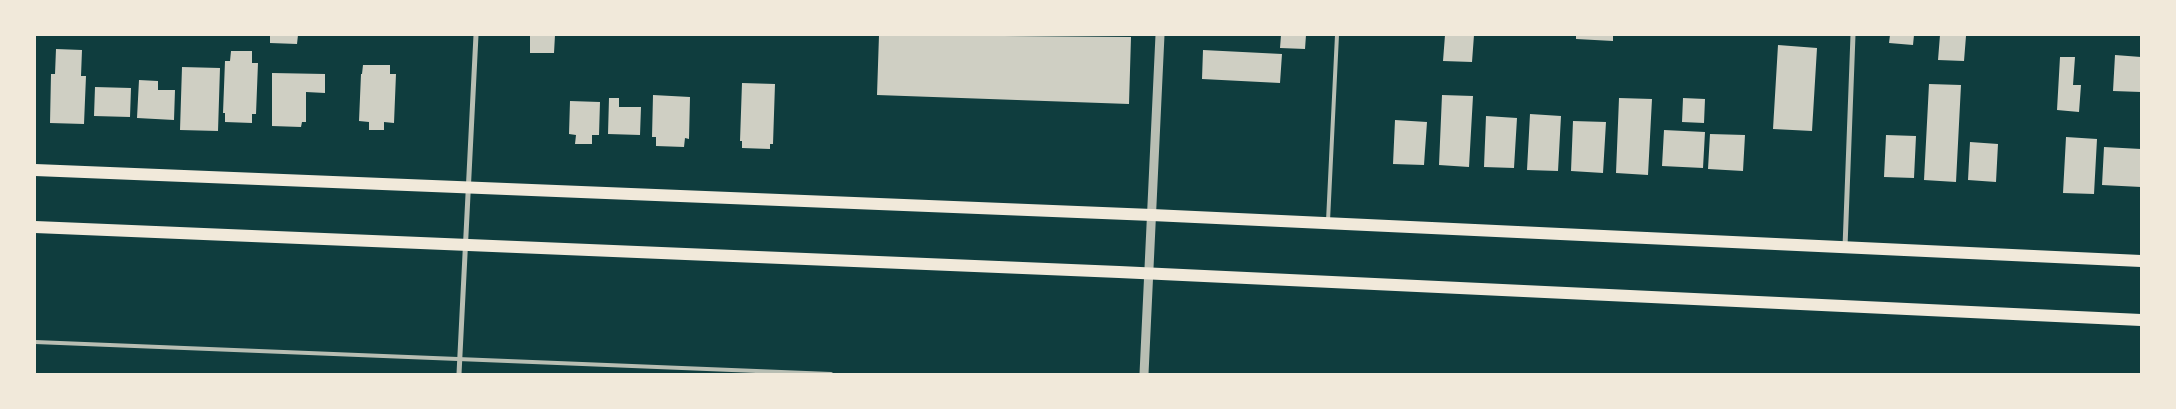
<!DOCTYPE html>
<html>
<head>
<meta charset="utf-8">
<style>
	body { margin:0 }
	#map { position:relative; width:2176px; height:409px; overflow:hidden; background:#0f3d3e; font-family:Barlow,sans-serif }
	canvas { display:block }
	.frame { position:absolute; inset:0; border:36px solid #f1e9da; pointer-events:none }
</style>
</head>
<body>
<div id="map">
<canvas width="2176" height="409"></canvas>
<div class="frame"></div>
</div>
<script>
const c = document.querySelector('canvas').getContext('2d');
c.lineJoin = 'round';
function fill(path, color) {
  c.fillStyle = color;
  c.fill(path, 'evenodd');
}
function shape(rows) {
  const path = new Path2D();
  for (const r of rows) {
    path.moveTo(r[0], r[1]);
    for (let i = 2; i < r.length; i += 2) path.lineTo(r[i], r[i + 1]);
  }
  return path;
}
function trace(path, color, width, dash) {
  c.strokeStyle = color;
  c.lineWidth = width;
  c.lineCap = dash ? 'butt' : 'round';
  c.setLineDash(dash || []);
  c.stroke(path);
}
const building = shape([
	[270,35,298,35,297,44,270,43],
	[530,35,555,35,554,53,530,53],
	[879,35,1131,37,1129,104,877,95],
	[1281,35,1306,35,1305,49,1280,48],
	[1445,35,1474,35,1472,62,1443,61],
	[1576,35,1613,35,1613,41,1576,39],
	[1890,35,1914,35,1913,45,1889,43],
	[1940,35,1966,36,1964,61,1938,60],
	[1778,45,1817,48,1812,131,1773,129],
	[56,49,82,50,81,76,86,76,84,124,50,123,51,74,55,74],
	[1203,50,1282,54,1280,83,1202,79],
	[231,51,252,51,252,63,258,63,256,114,252,114,252,123,225,122,225,113,223,113,225,61,230,61],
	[2115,55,2141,57,2141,92,2113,91],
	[2060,57,2075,57,2073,85,2081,85,2079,112,2057,110],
	[363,65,390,65,390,74,396,74,394,123,384,122,384,130,369,130,369,122,359,121,361,74,362,74],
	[182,67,220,68,218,131,180,130],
	[272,73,325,74,325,93,306,92,306,122,302,122,301,127,272,126],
	[139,80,158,81,158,90,175,90,174,120,137,118],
	[742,83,775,84,773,144,770,144,770,149,742,148,742,141,740,141],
	[1929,84,1961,85,1956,182,1924,180],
	[95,87,131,88,130,117,94,116],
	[653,95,690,97,689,139,685,138,684,147,656,146,656,137,652,137],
	[1442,95,1473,96,1469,167,1439,165],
	[609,98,619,98,619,107,641,107,640,135,608,134],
	[1619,98,1652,99,1648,175,1616,173],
	[1683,98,1705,99,1704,123,1682,122],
	[570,101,600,102,599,135,592,135,592,144,575,144,576,135,569,134],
	[1530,114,1561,116,1558,171,1527,170],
	[1486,116,1517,118,1514,168,1484,167],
	[1395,120,1427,122,1424,165,1393,164],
	[1573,121,1606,122,1603,173,1571,171],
	[1664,130,1705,132,1703,168,1662,166],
	[1710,134,1745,135,1743,171,1708,169],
	[1886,135,1916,136,1914,178,1884,177],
	[2066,137,2097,139,2094,194,2063,193],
	[1970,142,1998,144,1996,182,1968,180],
	[2104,147,2141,149,2141,187,2102,185]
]);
const service = shape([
	[1328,221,1337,35],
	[35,342,831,374]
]);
const minor = shape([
	[1845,247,1853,35],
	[459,374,476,35]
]);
const tertiary = shape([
	[1144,374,1160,35]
]);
const primary = shape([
	[35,170,1152,215,2141,261],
	[35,227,1119,272,2141,320]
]);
fill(building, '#cfcfc3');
trace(service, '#b8beb3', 4);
trace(minor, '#b8beb3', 5);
trace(tertiary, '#b8beb3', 9);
trace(primary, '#f1e9da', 12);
</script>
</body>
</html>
